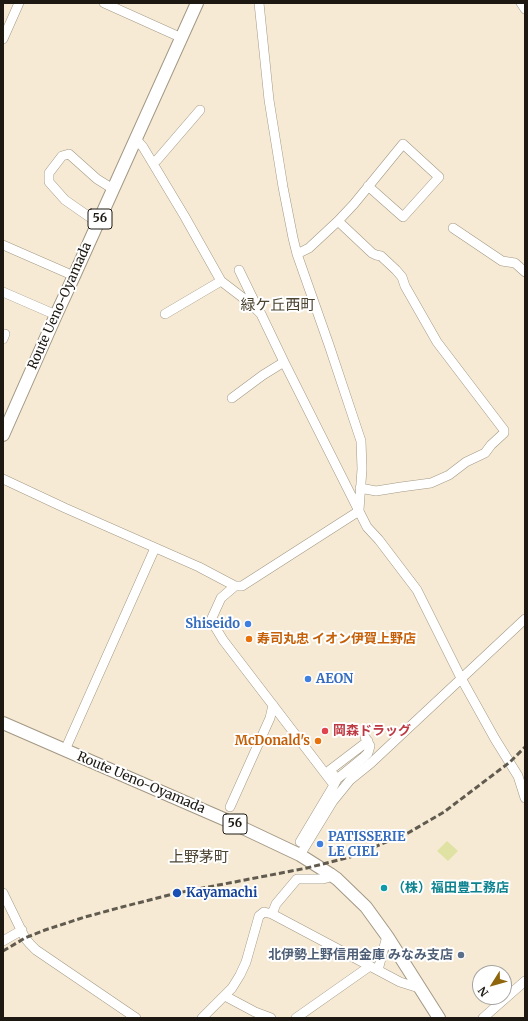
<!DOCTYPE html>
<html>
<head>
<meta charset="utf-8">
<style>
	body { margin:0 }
	#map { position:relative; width:528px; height:1021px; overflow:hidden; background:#f6ead4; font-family:Merriweather,serif }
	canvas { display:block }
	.frame { position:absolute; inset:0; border:4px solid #1d1912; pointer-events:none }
	.north { position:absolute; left:472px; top:965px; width:40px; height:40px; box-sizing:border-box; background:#fff; border:1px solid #a5a3a0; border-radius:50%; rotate:233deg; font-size:11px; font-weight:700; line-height:16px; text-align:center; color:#1d1912 }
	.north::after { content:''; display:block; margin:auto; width:14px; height:18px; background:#90660d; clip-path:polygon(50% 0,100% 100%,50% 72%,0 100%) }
</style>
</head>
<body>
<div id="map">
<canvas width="528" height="1021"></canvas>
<div class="frame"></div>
<div class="north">N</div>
</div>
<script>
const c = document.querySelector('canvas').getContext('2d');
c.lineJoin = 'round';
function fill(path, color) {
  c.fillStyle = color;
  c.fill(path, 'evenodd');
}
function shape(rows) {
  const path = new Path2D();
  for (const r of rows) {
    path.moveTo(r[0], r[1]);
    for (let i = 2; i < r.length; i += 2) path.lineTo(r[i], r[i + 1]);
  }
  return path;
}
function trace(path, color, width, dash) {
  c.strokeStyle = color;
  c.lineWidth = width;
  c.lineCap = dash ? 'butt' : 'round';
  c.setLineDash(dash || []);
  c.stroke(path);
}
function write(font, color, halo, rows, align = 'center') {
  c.font = font + ' Merriweather,"Noto Sans JP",serif';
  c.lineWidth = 4;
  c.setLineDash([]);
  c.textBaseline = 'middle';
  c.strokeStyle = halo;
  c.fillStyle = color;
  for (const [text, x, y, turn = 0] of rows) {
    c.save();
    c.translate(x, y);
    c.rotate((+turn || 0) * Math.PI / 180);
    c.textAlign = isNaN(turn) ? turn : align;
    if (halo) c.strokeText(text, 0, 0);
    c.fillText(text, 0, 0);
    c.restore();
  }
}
const green = shape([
	[447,841,458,851,448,861,437,851]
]);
const minor = shape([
	[104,3,182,38],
	[259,3,269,100,283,187,293,238,297,254,329,345,361,441,362,469,359,510],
	[521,3,525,9],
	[3,39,19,3],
	[136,139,143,147,185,217,221,281,251,304,261,314,284,362,367,527,379,540,417,590,461,678,495,739,518,776,525,798],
	[152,162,157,160,200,110],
	[338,221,372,253,376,255,381,256,396,270,402,277,405,286,437,342,504,430,504,433,491,445,485,453,466,462,449,475,431,483,401,487,376,491,360,488],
	[98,223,65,200,49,182,49,173,62,156,69,154,97,179,113,189],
	[453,228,502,261,515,263,525,272],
	[3,245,74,276],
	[297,254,309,248,338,221,354,204,403,144,439,177,403,217,368,186],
	[239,270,257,307],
	[3,292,56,315],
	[165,314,221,281],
	[3,334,5,334,3,339],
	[232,398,263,375,284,362],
	[3,479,65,508,199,567,235,586,242,586,359,511],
	[235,586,221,598,211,620,223,640,334,785,300,842],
	[65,750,155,548],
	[337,779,330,770,368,741],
	[334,785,337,779,364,757,368,753,370,746,365,737],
	[230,807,270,718,273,705],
	[300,855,333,801,350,780,371,763,525,619],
	[3,893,25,938,30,944,36,950,136,1018],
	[272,914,276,904,297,879,323,879,327,878,330,874],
	[3,941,22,930],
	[378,970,387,936],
	[225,996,255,1012,271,1018],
	[202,1018,232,988,240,975,246,962,259,916,264,912,272,914,400,982,419,988],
	[296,1018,370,966],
	[483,1018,525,981]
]);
const major = shape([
	[3,435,56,315,74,276,197,3],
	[3,723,65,750,226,820,300,855,330,874,337,879,366,907,387,936,439,1018]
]);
const rail = shape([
	[3,951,25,938,45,930,85,917,122,907,177,893,307,868,350,857,408,833,444,812,510,762,525,747]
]);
const markers = [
	[248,624,4,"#3f7fe0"],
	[249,639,4,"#e8710a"],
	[308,679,4,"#3f7fe0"],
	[325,731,4,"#e0444e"],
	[318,741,4,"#e8710a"],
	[320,844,4,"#3f7fe0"],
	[384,888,4,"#0f9aa8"],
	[177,893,5,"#1a4fb4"],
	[461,955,4,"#5c6f8a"]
];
const shields = [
	[100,219,24],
	[235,824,24]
];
const shieldNames = [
	["56",100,219],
	["56",235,824]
];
const streetNames = [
	["Route Ueno-Oyamada",60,306,-66],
	["Route Ueno-Oyamada",141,783,23]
];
const shopNames = [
	["Shiseido",240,624,"right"],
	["AEON",316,679],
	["PATISSERIE",328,837],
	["LE CIEL",328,852]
];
const foodNames = [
	["寿司丸忠 イオン伊賀上野店",257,639],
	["McDonald's",310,741,"right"]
];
const healthNames = [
	["岡森ドラッグ",333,731]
];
const cultureNames = [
	["（株）福田豊工務店",392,888]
];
const transitNames = [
	["Kayamachi",186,893]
];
const serviceNames = [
	["北伊勢上野信用金庫 みなみ支店",453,955]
];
const quarterNames = [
	["緑ケ丘西町",278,306],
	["上野茅町",199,858]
];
fill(green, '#dfe2a3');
trace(minor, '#a39884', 10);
trace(major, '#a39884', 14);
trace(minor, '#fff', 9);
trace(major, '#fff', 12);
trace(rail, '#615b4f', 3, [6, 3]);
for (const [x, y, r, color] of markers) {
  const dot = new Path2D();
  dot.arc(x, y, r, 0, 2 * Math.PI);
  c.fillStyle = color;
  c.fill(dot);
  trace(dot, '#fff', 1.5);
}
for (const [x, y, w] of shields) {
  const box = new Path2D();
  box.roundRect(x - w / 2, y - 10, w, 20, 3);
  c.fillStyle = '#fff';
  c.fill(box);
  trace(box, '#1d1912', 1);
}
write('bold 12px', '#1d1912', null, shieldNames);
write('13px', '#1d1912', '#fff', streetNames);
write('bold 13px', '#366cbe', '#fff', shopNames, 'left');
write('bold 13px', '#c56008', '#fff', foodNames, 'left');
write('bold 13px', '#be3a42', '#fff', healthNames, 'left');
write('bold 13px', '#0d838f', '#fff', cultureNames, 'left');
write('bold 13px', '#164399', '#fff', transitNames, 'left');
write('bold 13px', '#4e5e75', '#fff', serviceNames, 'right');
write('15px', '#4d4432', '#fff', quarterNames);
</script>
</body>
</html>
